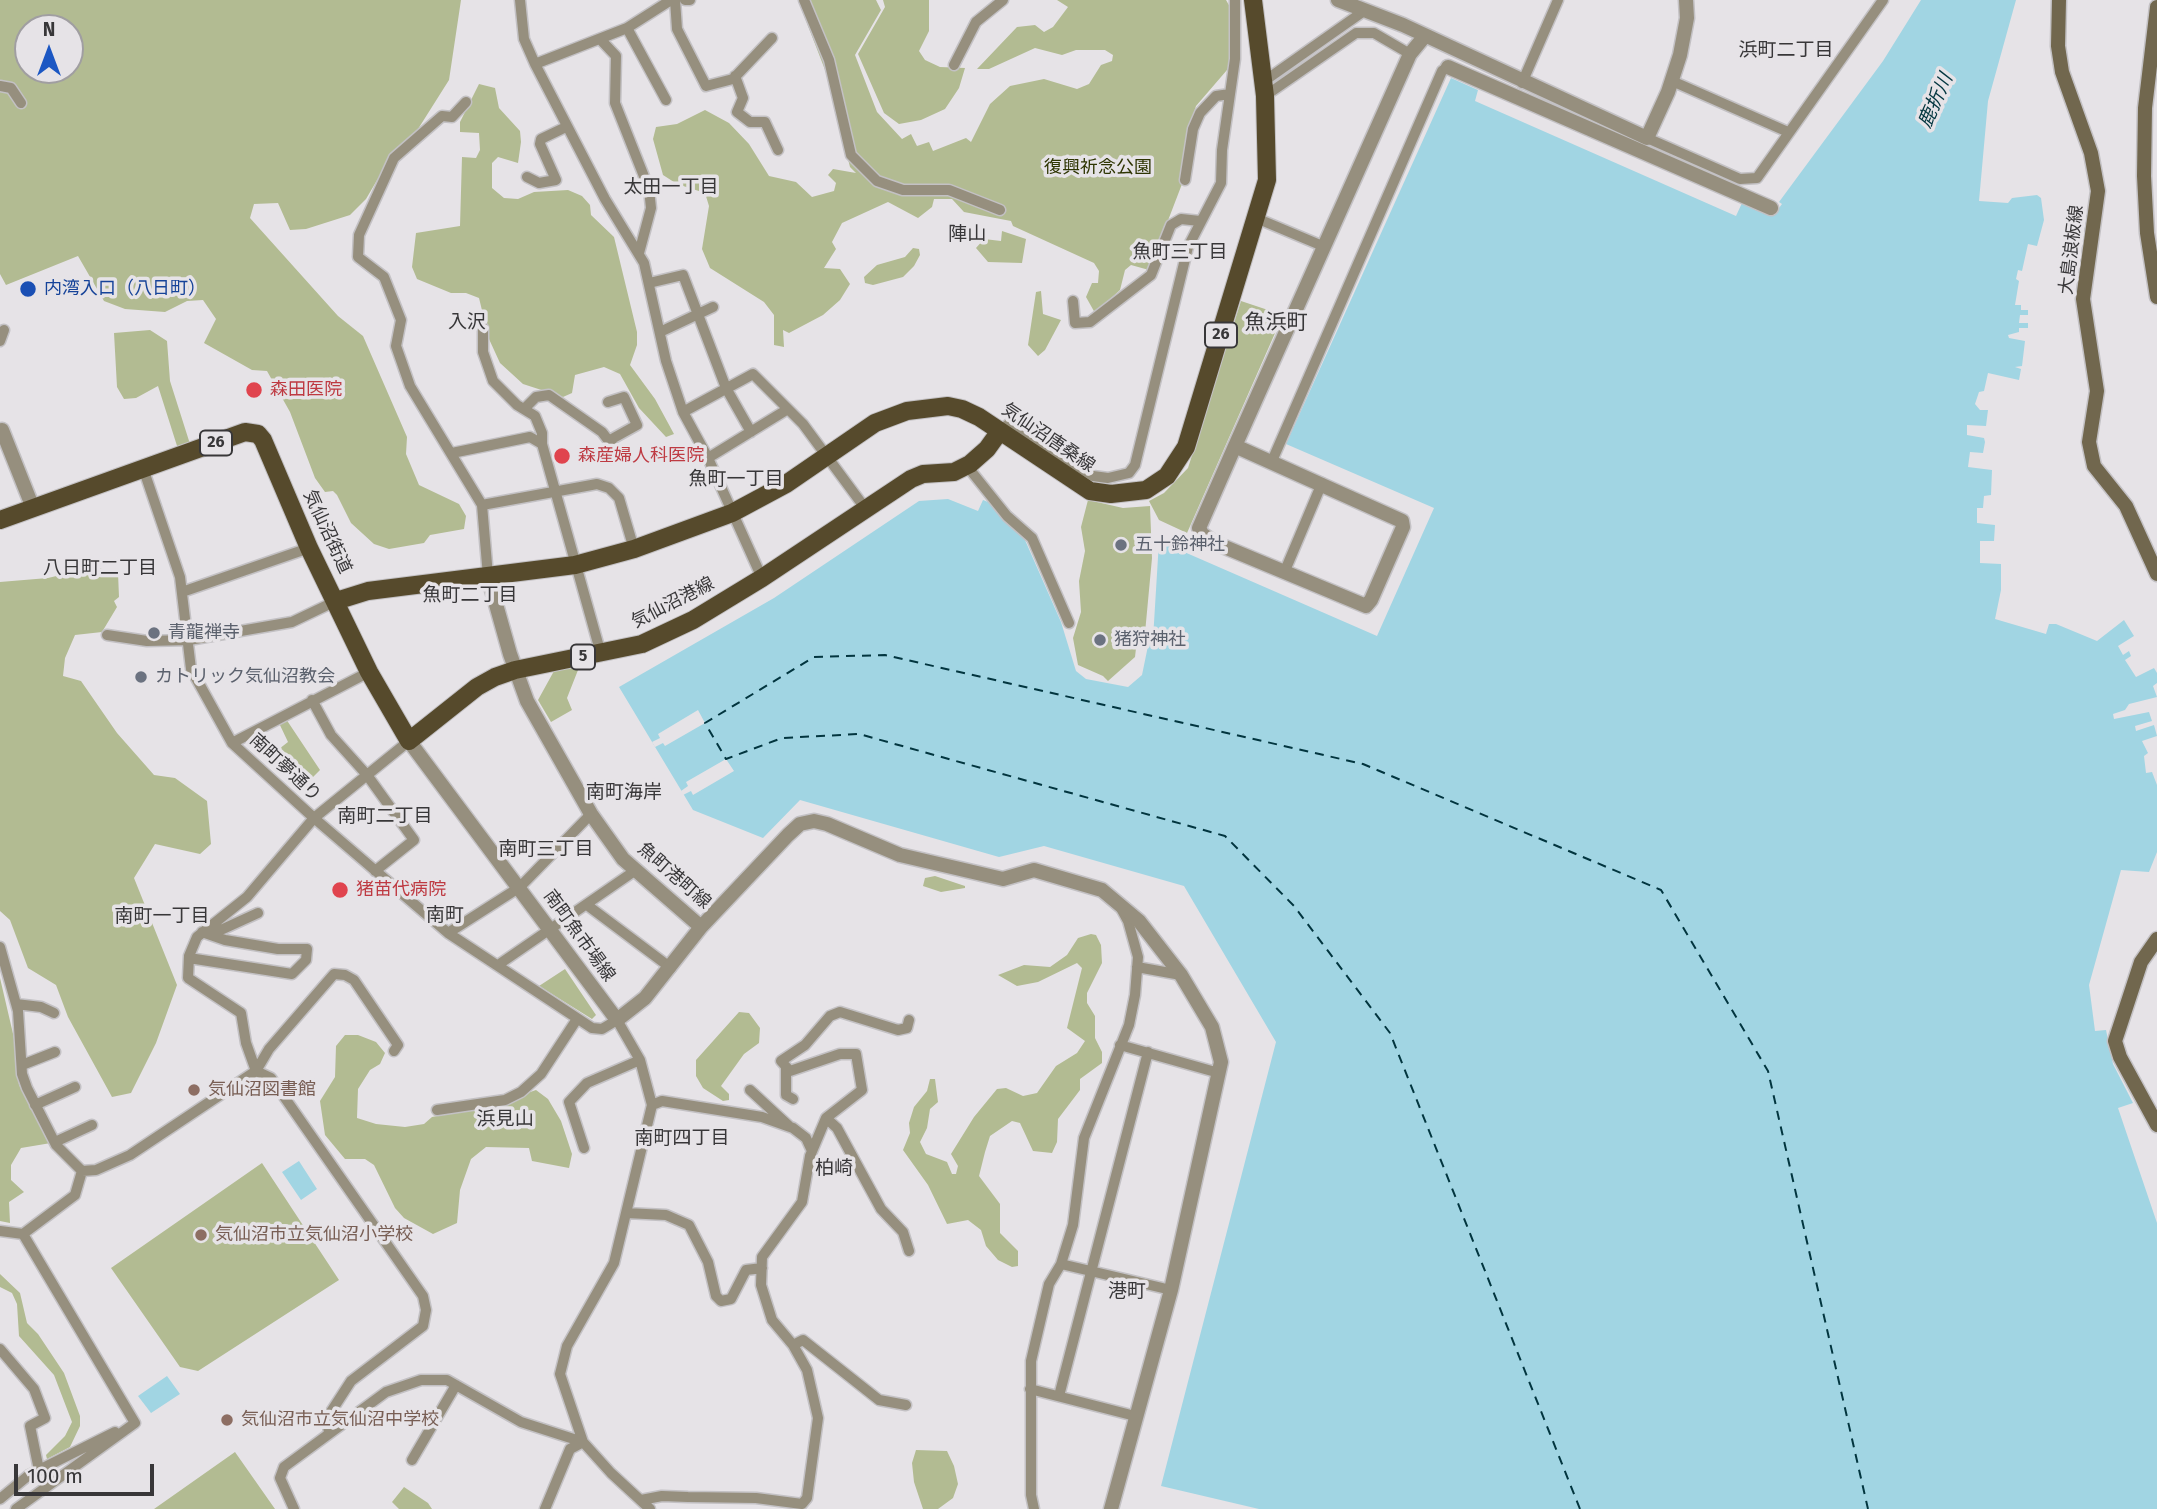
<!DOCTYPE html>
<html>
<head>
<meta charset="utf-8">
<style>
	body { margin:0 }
	#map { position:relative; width:2157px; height:1509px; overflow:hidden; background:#e6e3e7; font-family:"Fira Sans",sans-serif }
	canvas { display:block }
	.north { position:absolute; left:14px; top:14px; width:70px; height:70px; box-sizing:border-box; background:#e6e3e7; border:2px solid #a09ea1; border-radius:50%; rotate:0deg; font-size:19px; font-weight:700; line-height:28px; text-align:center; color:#383739 }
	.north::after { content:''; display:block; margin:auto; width:24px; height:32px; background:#1c57c3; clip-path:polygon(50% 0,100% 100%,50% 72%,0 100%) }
	.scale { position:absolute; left:14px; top:1464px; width:140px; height:32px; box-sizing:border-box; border:4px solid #383739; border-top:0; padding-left:9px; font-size:21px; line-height:24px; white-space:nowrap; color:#383739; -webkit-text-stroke:5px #e6e3e7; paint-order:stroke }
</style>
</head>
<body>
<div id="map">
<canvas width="2157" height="1509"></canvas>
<div class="north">N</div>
<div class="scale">100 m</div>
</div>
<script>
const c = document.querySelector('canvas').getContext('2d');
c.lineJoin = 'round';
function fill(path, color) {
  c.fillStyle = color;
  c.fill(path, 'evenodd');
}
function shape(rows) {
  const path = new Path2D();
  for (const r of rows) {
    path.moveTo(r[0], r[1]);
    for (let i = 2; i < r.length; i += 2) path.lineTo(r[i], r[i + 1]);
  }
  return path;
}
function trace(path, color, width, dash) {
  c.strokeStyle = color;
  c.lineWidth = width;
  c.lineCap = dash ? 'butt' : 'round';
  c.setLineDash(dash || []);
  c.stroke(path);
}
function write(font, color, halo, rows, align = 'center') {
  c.font = font + ' "Fira Sans","Noto Sans JP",sans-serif';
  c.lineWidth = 7;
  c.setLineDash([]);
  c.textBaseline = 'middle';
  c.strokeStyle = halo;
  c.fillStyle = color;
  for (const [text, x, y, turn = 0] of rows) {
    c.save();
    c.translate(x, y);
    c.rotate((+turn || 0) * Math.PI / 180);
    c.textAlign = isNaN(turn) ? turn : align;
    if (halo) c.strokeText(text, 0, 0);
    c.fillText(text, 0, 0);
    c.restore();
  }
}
const green = shape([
	[0,0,461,0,449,80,413,137,383,170,366,199,350,215,306,229,290,230,278,203,254,204,250,218,338,316,363,336,407,437,406,454,419,485,459,504,466,516,464,529,430,535,424,543,389,549,374,544,351,523,337,495,333,491,325,492,315,478,290,412,267,371,252,370,204,343,216,319,203,300,187,301,165,312,125,309,104,301,78,256,6,285,0,274],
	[28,28,70,28,70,70,28,70],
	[798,0,876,0,881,10,855,55,877,112,902,139,911,134,917,146,929,142,933,151,966,138,971,142,990,104,1010,86,1044,79,1077,89,1089,84,1101,65,1112,61,1113,55,1105,50,1076,50,1062,55,1035,48,989,69,977,69,1017,27,1035,25,1044,32,1053,27,1068,7,1057,0,1226,0,1230,7,1232,60,1227,70,1196,106,1188,131,1182,184,1149,270,1131,265,1125,270,1120,290,1095,313,1086,297,1092,283,1098,283,1099,271,1094,263,1013,226,1011,221,964,212,952,199,934,199,932,207,918,218,888,202,842,223,832,242,836,249,824,268,840,269,850,284,840,300,823,315,789,333,783,330,784,347,774,345,774,315,764,302,710,268,702,249,709,206,705,193,677,184,663,175,653,139,656,127,677,124,705,110,729,123,749,144,769,176,796,182,812,197,834,191,836,183,828,175,833,169,856,173,850,167,827,75],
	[883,0,929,0,929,31,919,51,925,60,940,67,965,68,959,88,945,109,921,120,899,124,884,113,858,54,885,7],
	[479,84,495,88,499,108,520,131,521,142,518,163,498,157,492,163,492,188,504,198,518,199,534,192,568,190,582,196,590,205,591,215,614,237,637,332,637,345,630,365,655,399,674,434,666,437,639,408,620,374,604,367,575,375,572,393,563,397,523,384,500,363,489,339,479,298,466,293,451,293,417,279,412,267,416,233,460,226,462,157,476,158,480,150,479,133,460,132,460,122],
	[1002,231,1026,239,1022,263,988,262,976,248,984,239,1001,241],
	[913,248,919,249,920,255,914,266,903,277,873,285,865,283,864,277,877,265,905,257],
	[1041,291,1043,314,1061,320,1045,350,1038,356,1028,345,1036,292],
	[1241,301,1283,315,1187,533,1159,520,1149,501,1164,493,1188,468],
	[150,330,167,341,170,381,190,444,178,449,158,386,136,398,124,399,117,387,114,333],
	[1088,500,1123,508,1150,506,1152,558,1145,633,1138,631,1135,657,1108,681,1103,676,1078,665,1073,638,1081,612,1079,581,1085,551,1081,527],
	[94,567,118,573,119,597,114,601,117,607,102,632,75,635,65,658,63,676,81,681,117,733,154,775,175,778,207,801,211,844,200,854,155,844,134,878,177,985,156,1043,131,1093,112,1097,68,1017,56,985,28,968,10,920,0,911,0,582,48,578],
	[580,665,567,698,572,710,551,722,538,700,554,671],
	[286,719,320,770,305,785,279,749,288,742,279,723],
	[935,876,965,886,965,888,941,892,923,886,925,878],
	[1091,934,1096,935,1101,945,1102,963,1087,993,1087,1003,1095,1016,1095,1038,1102,1052,1102,1063,1080,1079,1080,1090,1058,1119,1057,1142,1052,1153,1033,1151,1020,1123,1012,1121,990,1136,985,1152,979,1176,1000,1204,1000,1233,1018,1251,1018,1266,1012,1267,998,1260,986,1246,981,1230,968,1220,947,1224,928,1185,903,1150,910,1133,909,1123,914,1107,927,1091,930,1079,935,1079,938,1102,930,1109,927,1128,920,1142,926,1154,947,1162,952,1174,956,1174,958,1166,951,1154,974,1117,997,1089,1006,1088,1023,1096,1037,1093,1056,1066,1077,1053,1085,1041,1067,1028,1082,968,1077,963,1038,982,1017,986,998,975,1024,965,1050,967,1067,955,1078,938],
	[565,969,596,1015,592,1019,539,986],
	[0,978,14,1038,19,1085,51,1143,21,1148,11,1165,11,1180,24,1192,9,1202,10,1223,0,1221],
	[739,1012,749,1013,760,1028,759,1043,744,1054,721,1086,729,1094,729,1100,723,1101,703,1088,696,1076,696,1060],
	[345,1035,358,1035,376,1042,385,1053,380,1064,370,1070,358,1089,357,1118,376,1124,405,1127,424,1124,432,1117,490,1106,536,1090,548,1099,561,1121,572,1154,569,1168,532,1161,529,1148,486,1147,471,1159,460,1190,457,1223,433,1234,404,1218,395,1208,374,1165,365,1159,345,1159,325,1135,320,1101,335,1077,336,1046],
	[262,1163,339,1280,198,1371,180,1367,111,1268],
	[0,1274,20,1293,27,1323,38,1334,64,1373,80,1416,80,1426,70,1447,47,1459,46,1455,65,1436,72,1422,54,1375,19,1336,17,1304,12,1293,0,1287],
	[916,1450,947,1451,954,1466,958,1484,953,1498,938,1509,923,1509,914,1482,912,1463],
	[235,1452,275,1509,154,1509],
	[404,1487,428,1503,432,1509,399,1509,392,1502]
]);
const water = shape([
	[1921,0,2016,0,1988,101,1979,201,2008,203,2012,198,2037,195,2041,198,2044,220,2037,246,2028,244,2022,271,2018,270,2016,279,2019,281,2015,305,2021,305,2021,310,2028,310,2028,315,2020,315,2019,323,2028,323,2028,328,2019,328,2019,332,2008,335,2009,338,2025,341,2022,366,2015,367,2021,369,2019,380,1988,373,1984,391,1979,392,1975,404,1980,410,1988,410,1986,426,1967,425,1967,435,1984,438,1985,442,1983,453,1970,452,1968,467,1992,470,1991,495,1984,496,1983,508,1977,508,1977,523,1995,525,1994,541,1980,541,1980,563,2001,564,2001,590,1995,619,2046,634,2049,624,2056,624,2097,641,2124,620,2134,636,2118,646,2123,655,2129,651,2131,656,2125,660,2136,677,2154,668,2157,673,2157,683,2153,686,2157,697,2129,704,2125,710,2113,714,2114,719,2149,712,2152,721,2135,726,2136,731,2154,725,2157,736,2142,741,2148,753,2144,756,2146,773,2152,772,2157,785,2157,852,2149,872,2121,870,2089,985,2095,1031,2106,1030,2113,1064,2133,1103,2118,1108,2157,1223,2157,1509,1259,1509,1161,1486,1276,1042,1184,886,1044,846,999,857,800,800,763,838,693,810,619,687,774,598,919,501,948,499,978,511,983,500,988,502,1025,540,1061,622,1076,671,1086,679,1128,687,1142,675,1149,641,1153,639,1159,541,1377,636,1434,508,1286,444,1451,78,1478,90,1475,101,1736,216,1742,203,1773,216,1782,204,1779,202,1883,61],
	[299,1161,317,1189,301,1200,282,1172],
	[167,1376,180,1394,151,1413,138,1396]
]);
const pier = shape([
	[698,710,705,723,665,746,663,743,655,747,652,742,660,738,658,734],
	[726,759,734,771,693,795,691,791,683,795,681,791,688,786,686,782]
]);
const ferry = shape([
	[1580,1509,1390,1033,1294,906,1225,836,859,734,782,738,726,759,705,723,814,657,885,655,1363,764,1661,890,1768,1071,1868,1509]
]);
const minor = shape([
	[520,0,524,39,535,64,605,199,644,263,666,361,683,412,708,458,762,578],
	[675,0,677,29,706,86,733,79,772,38],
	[685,0,690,0],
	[804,0,829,60,851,155,877,181,903,190,949,190,1000,210],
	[627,28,666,100],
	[600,39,616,56,615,103,649,189,651,208,639,253],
	[535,64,627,28,671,0],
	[954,65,976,22,1003,0],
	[735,76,743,98,737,112,750,122,765,122,778,150],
	[1672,81,1788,132],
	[1263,82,1364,11],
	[1522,83,1558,0],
	[0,86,11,88,21,103],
	[1265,96,1356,33,1374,33,1410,54],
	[466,102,452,117,442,116,394,158,359,235,358,257,384,277,401,320,396,346,410,386,482,505,488,576],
	[1647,138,1740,179,1757,178,1883,0],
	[527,177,539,183,556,180,540,144,541,139,566,127],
	[1185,180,1193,129,1200,113,1216,96,1230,94],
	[1256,218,1325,247],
	[649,283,683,275,726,388,751,432],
	[1073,301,1075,323,1090,322,1151,275,1171,225,1181,219,1200,221],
	[483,328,483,352,493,381,517,405,535,416,542,433,542,444,601,654],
	[660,332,713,307],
	[0,341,4,330],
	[608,402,624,397,637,425,610,440],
	[524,409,536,397,549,395,602,432,621,457],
	[683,412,753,374,803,424,865,508],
	[1000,431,1010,423,1093,476,1108,478,1129,473,1135,465,1188,247,1221,183,1222,150,1235,59,1235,0],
	[452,453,530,437,542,444],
	[708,458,788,409],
	[1272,461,1442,71,1448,67],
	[967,466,1007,516,1032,538,1069,623],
	[143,468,180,577,191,669,232,743,314,818,448,933,592,1028,602,1029,617,1020,640,1060,652,1105,614,1263,567,1346,560,1374,583,1442,611,1473,650,1509],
	[482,505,597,484,609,488,619,498,634,549],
	[1284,573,1322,483],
	[182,592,309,548],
	[107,635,147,641,189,640,292,622,336,601],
	[312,700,331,735,367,775,414,840,375,871],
	[232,743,369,672],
	[587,905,671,968],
	[205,932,223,929,258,913],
	[448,933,520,887,591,814],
	[0,947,18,1011,22,1074,27,1088,56,1145,82,1171,96,1170,130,1155,256,1071,269,1049,334,974,345,975,354,980,398,1045,394,1051],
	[189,958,292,974,306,960,307,949,278,949,225,940,202,932],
	[498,965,636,870],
	[1137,967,1181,975],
	[16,1004,41,1007,54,1013],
	[1120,1045,1219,1073],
	[22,1065,55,1052],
	[786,1068,786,1095,793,1099],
	[750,1090,789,1126],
	[35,1105,75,1087],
	[652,1105,662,1101,762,1117,793,1128,806,1138,812,1151],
	[437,1110,505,1100,521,1092,541,1074,577,1019],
	[826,1118,837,1128,881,1209,903,1232,909,1251],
	[55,1142,92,1125],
	[584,1148,569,1102,587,1083,640,1060],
	[626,1213,666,1215,689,1225,708,1262,716,1296,721,1301,731,1299,746,1270,762,1268],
	[0,1231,23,1234,135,1423,16,1509],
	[23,1234,75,1195,82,1171],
	[1061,1264,1171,1290],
	[793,1345,803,1340,879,1400,906,1405],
	[0,1349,34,1389,45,1418,30,1426,39,1470],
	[1030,1389,1135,1416],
	[1059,1396,1148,1052],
	[329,1433,327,1418,351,1381,423,1326,426,1310,423,1296,271,1078,256,1071,246,1043,241,1013,188,978,189,956,197,937,247,897,314,818,409,741],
	[412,1460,456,1385],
	[0,1499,29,1475,115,1432],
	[641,1500,662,1496,688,1497,756,1498,802,1504,807,1498,818,1418,807,1370,793,1345,772,1320,761,1285,762,1257,802,1202,810,1156,826,1118,862,1090,856,1054,840,1054,790,1071,781,1061,805,1045,830,1016,840,1012,898,1030,907,1028,909,1020],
	[294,1509,280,1478,284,1467,386,1392,421,1380,447,1380,521,1422,583,1442],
	[545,1509,570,1449,583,1442],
	[1034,1509,1031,1495,1031,1361,1049,1284,1061,1264,1073,1225,1084,1138,1129,1025,1135,995,1138,957,1128,921,1122,910]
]);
const tertiary = shape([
	[1338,0,1403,25,1647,138,1668,92,1680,55,1687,18,1686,0],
	[1448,67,1771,208],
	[2,430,33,508],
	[1235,446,1402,521,1403,527,1371,600,1366,606,1215,543,1202,534,1199,528,1235,446,1410,54,1424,37],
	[488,576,510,654,527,701,591,814,623,859,701,927,788,835,800,824,814,821,827,824,900,855,1003,879,1034,870,1102,890,1139,921,1181,975,1212,1027,1221,1062,1171,1290,1111,1509],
	[409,741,617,1020,645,998,701,927]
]);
const secondary = shape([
	[2059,0,2058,46,2062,72,2091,153,2098,191,2083,299,2097,391,2089,442,2094,466,2126,506,2157,574],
	[2157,7,2145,108,2144,176,2147,233,2157,297],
	[2157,939,2141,962,2115,1041,2120,1057,2157,1125]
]);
const primary = shape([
	[0,520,245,432,258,434,263,440,309,548,369,672,409,741,477,687,495,677,515,670,642,644,693,620,762,578,911,479,923,474,954,472,970,464,987,449,1000,431],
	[336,601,368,591,575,565,634,549,732,513,786,484,875,423,907,411,948,406,962,409,979,417,1090,491,1111,494,1146,490,1167,476,1186,447,1267,180,1265,96,1253,0]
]);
const markers = [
	[28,289,9,"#1a4fb4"],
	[254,390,9,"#e0444e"],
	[562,456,9,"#e0444e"],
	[1121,545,7,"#6b7280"],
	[154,633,7,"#6b7280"],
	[1100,640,7,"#6b7280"],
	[141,677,7,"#6b7280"],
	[340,890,9,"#e0444e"],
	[194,1090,7,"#8d6e63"],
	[201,1235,7,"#8d6e63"],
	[227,1420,7,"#8d6e63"]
];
const shields = [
	[1221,335,32],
	[216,443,32],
	[583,657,24]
];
const shieldNames = [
	["26",1221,335],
	["26",216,443],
	["5",583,657]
];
const parkNames = [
	["復興祈念公園",1098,168]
];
const streetNames = [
	["大島浪板線",2072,250,-83],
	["気仙沼唐桑線",1048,438,34],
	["気仙沼街道",327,532,65],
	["気仙沼港線",673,603,-27],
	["南町夢通り",285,768,43],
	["魚町港町線",674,876,41],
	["南町魚市場線",579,936,54]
];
const transitNames = [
	["内湾入口（八日町）",44,289]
];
const healthNames = [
	["森田医院",270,390],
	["森産婦人科医院",578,456],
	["猪苗代病院",356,890]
];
const worshipNames = [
	["五十鈴神社",1135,545],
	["青龍禅寺",168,633],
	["猪狩神社",1114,640],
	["カトリック気仙沼教会",155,677]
];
const educationNames = [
	["気仙沼図書館",208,1090],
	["気仙沼市立気仙沼小学校",215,1235],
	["気仙沼市立気仙沼中学校",241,1420]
];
const neighbourhoodNames = [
	["浜町二丁目",1786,51],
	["太田一丁目",671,188],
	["陣山",967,235],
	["魚町三丁目",1180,253],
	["入沢",467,323],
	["魚町一丁目",736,480],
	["八日町二丁目",100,569],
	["魚町二丁目",470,596],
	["南町海岸",624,793],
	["南町二丁目",385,817],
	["南町三丁目",546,850],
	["南町",445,916],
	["南町一丁目",162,917],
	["浜見山",505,1120],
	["南町四丁目",682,1139],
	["柏崎",834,1169],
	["港町",1127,1292]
];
const waterNames = [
	["鹿折川",1936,101,-66]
];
const quarterNames = [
	["魚浜町",1276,323]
];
fill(green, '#b2bb92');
fill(water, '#a1d5e3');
fill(pier, '#e6e3e7');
trace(ferry, '#02353f', 2, [9, 7]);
trace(minor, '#c3c1c4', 13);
trace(tertiary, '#c3c1c4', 17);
trace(secondary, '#c3c1c4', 17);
trace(primary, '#c3c1c4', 20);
trace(minor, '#968f7e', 10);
trace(tertiary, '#968f7e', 14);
trace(secondary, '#71674e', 14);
trace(primary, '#564a2c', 18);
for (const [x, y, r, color] of markers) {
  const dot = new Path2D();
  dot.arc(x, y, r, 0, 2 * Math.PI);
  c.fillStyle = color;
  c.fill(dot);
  trace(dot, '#e6e3e7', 2.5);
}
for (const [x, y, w] of shields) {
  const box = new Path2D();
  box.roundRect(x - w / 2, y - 12.5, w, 25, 5);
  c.fillStyle = '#e6e3e7';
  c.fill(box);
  trace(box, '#383739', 2);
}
write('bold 16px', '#383739', null, shieldNames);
write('18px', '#2e3502', '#e6e3e7', parkNames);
write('18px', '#383739', '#e6e3e7', streetNames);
write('18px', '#164399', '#e6e3e7', transitNames, 'left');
write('18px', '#be3a42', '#e6e3e7', healthNames, 'left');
write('18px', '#5b616d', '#e6e3e7', worshipNames, 'left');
write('18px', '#785e54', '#e6e3e7', educationNames, 'left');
write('19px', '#383739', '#e6e3e7', neighbourhoodNames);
write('italic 19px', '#02353f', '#e6e3e7', waterNames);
write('21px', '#383739', '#e6e3e7', quarterNames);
</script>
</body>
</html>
